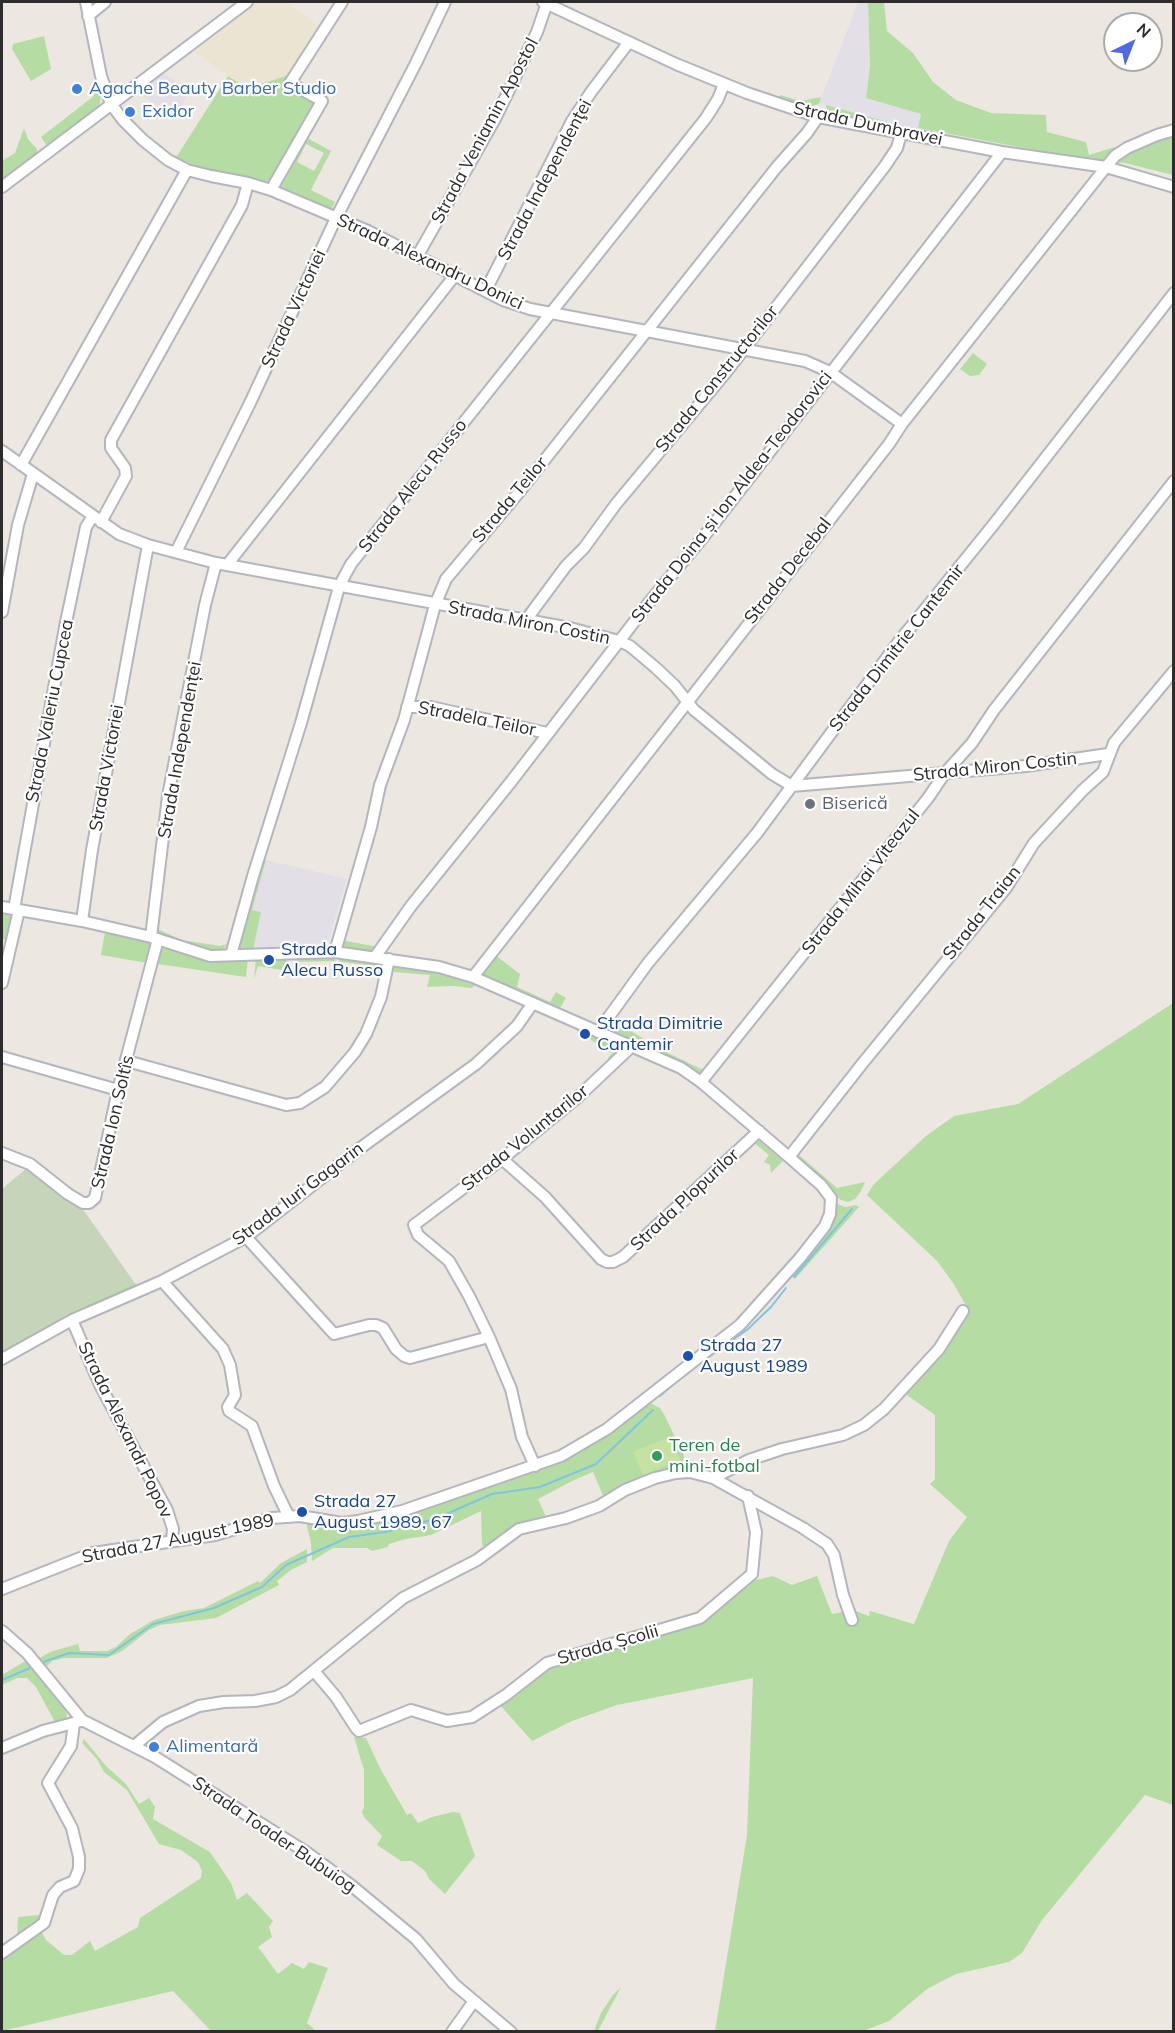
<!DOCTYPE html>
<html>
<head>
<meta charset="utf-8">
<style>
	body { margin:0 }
	#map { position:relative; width:1175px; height:2033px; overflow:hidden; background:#ece7e0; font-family:Mulish,sans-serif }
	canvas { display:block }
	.frame { position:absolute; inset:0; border:3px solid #2c2c2c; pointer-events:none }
	.north { position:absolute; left:1103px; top:12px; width:60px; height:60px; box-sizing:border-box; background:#fff; border:2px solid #ababab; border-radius:50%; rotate:43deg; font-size:16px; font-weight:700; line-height:24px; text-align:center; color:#2c2c2c }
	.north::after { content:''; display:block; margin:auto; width:21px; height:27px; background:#5169e8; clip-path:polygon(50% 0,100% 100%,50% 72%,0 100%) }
</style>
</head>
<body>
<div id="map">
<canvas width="1175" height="2033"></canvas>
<div class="frame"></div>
<div class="north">N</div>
</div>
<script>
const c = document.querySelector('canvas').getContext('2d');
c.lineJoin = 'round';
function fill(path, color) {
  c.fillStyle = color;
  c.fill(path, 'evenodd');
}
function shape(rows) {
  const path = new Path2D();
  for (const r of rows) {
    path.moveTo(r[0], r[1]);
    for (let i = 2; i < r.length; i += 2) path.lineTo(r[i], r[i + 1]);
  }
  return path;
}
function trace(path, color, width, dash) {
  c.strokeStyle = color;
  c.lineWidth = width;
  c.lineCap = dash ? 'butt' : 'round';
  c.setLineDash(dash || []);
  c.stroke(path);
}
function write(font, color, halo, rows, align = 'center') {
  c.font = font + ' Mulish,sans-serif';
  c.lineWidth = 4.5;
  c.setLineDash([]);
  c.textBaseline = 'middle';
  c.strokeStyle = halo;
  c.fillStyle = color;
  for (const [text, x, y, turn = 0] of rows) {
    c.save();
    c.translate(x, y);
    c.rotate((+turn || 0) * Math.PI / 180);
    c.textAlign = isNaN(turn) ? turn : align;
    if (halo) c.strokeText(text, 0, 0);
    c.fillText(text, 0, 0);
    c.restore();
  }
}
const industrial = shape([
	[858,2,868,2,870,66,866,97,922,114,917,130,819,104],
	[163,73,190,91,175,118,137,92],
	[266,860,347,879,326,949,253,950,261,912,252,910]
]);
const education = shape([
	[257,2,287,2,320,27,289,75,248,88,194,52]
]);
const green = shape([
	[868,2,884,2,887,31,913,53,933,82,956,100,991,113,1046,115,1047,132,1086,142,1089,155,1173,129,1173,175,1125,163,1077,158,918,128,921,114,866,98,870,66],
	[44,36,51,69,31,81,12,49,13,44],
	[289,75,284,84,318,102,271,183,220,174,172,157,177,156,228,76,248,88],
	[100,82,101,97,99,106,48,147,41,137,94,96,96,83],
	[780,95,801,101,821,97,819,104,805,108,778,99],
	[826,105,917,130,917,133,835,116,827,112],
	[24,128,28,139,37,149,37,155,2,183,2,161,15,153],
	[307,138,331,151,311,190,335,202,330,212,279,191],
	[306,144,324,153,314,171,297,162],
	[973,353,987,364,979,375,970,376,960,369],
	[261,859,266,860,252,910,261,912,253,950,241,951,238,949],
	[2,914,11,916,8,940,2,939],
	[155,928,182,940,220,946,227,944,222,951,184,944,157,935],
	[105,932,152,943,147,963,101,955],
	[341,940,378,947,372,952,343,948,340,945],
	[163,945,188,955,213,960,248,959,246,977,158,964,153,967],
	[495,955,520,974,517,987,550,1002,556,992,566,998,560,1008,593,1025,483,975,483,971],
	[335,956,337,979,333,979,334,961,298,962,298,967,294,969,295,957],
	[339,956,380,962,383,965,380,980,376,966,343,962,341,977],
	[287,957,286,968,283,967,282,970,258,966,254,979,256,958],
	[394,966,458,978,475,985,472,988,453,986,427,987,430,975,394,972],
	[1173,1003,1173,1805,1145,1795,1042,1920,1022,1953,1009,1962,956,1974,927,1989,889,2021,863,2031,715,2031,747,1835,753,1678,617,1705,572,1721,532,1741,499,1704,539,1671,555,1664,700,1623,746,1583,764,1578,773,1576,792,1585,817,1576,832,1614,853,1610,869,1616,870,1611,914,1624,949,1541,967,1517,930,1484,935,1479,935,1415,904,1393,968,1309,953,1283,937,1261,867,1195,874,1184,926,1136,954,1116,1018,1104],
	[612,1020,668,1053,701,1069,709,1067,699,1074,674,1058,607,1029,607,1026],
	[574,1029,618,1046,618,1051,611,1061,608,1058,612,1053],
	[757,1139,783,1161,771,1173,770,1165,764,1162,769,1155,753,1142],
	[799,1155,837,1188,865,1182,861,1191,855,1199,848,1202,841,1200,816,1178,798,1158],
	[835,1203,845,1207,856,1205,859,1207,795,1279,791,1274],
	[134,1282,137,1286,48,1328,2,1354,2,1350,51,1322],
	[650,1403,660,1408,665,1416,684,1456,683,1463,680,1466,624,1487,605,1500,593,1472,574,1480,538,1499,547,1519,480,1552,485,1547,482,1545,481,1511,431,1535,406,1539,389,1544,388,1547,372,1551,367,1548,333,1548,312,1561,311,1543,306,1522,352,1528,389,1519,606,1435],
	[307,1549,307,1562,291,1570,277,1581,279,1585,216,1618,160,1625,149,1630,122,1651,107,1658,64,1658,52,1661,45,1668,38,1659,50,1652,78,1644,80,1651,107,1651,116,1647,130,1634,154,1620,184,1611,204,1608,258,1581,260,1583,281,1563],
	[27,1660,56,1695,67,1714,66,1720,56,1724,36,1687,27,1678,17,1678,2,1685,2,1675],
	[354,1737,366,1738,381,1770,407,1815,411,1813,418,1823,432,1817,453,1812,460,1813,475,1856,445,1894,429,1879,425,1871,412,1861,401,1861,377,1845,382,1836,364,1817,362,1812,364,1807,364,1770],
	[84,1739,106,1766,126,1784,139,1804,149,1798,155,1807,153,1819,210,1852,231,1883,237,1900,247,1893,273,1921,269,1927,272,1937,258,1947,278,1974,292,1963,304,1969,309,1962,328,1968,307,2023,316,2031,211,2031,173,1991,2,2031,2,1945,9,1944,17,1938,18,1917,40,1915,42,1933,46,1940,64,1955,72,1955,90,1941,95,1951,138,1927,140,1918,201,1878,202,1871,198,1862,181,1850,159,1844,127,1790,104,1772,97,1759,82,1743],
	[621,1987,598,2031,594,2031,601,2013,613,1995]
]);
const cemetery = shape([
	[27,1168,85,1212,134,1282,51,1322,2,1350,2,1189]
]);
const pitch = shape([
	[670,1437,680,1460,643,1475,633,1452]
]);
const stream = shape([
	[794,1277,852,1209],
	[696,1366,748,1329,771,1307,786,1288],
	[660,1396,677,1381],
	[43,1662,69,1653,109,1655,153,1624,214,1608,262,1587,286,1565,349,1537,385,1532,435,1519,492,1494,540,1487,596,1464,653,1410],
	[2,1680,30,1668]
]);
const street = shape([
	[86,2,101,76,111,104,123,120,143,140,168,160,187,170,211,176,248,183,271,190,368,231,503,300,530,309,805,361,830,372,902,424],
	[543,2,676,64,747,93,818,117,1002,152,1106,167,1174,187],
	[88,16,105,2],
	[2,187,247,2],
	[271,190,322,101,290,83,342,2],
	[418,255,496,117,537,32,547,3],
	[486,290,572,121,591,92,629,42],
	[2,451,119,534,148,545,216,563,570,628,619,641,630,646,656,668,675,686,694,710,772,774,792,786,1026,766,1108,754],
	[21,465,187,170],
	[101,522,126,476,125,468,111,448,111,440,242,205,248,183],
	[176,552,250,403,336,218,416,63,445,2],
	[227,565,456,274],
	[2,612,18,525,33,474],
	[526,620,566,566,584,548,616,504,727,371,885,166,897,148,901,134],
	[407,707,431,707,547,733],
	[2,907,82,921,151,937,210,956,335,952,439,967,473,977,681,1068,701,1082,789,1157,821,1185,831,1198,830,1214,825,1226,800,1258,740,1325,607,1429,561,1456,402,1511,358,1521,342,1523,300,1516,272,1518,215,1535,93,1553,2,1589],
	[14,909,65,627,86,527,93,516],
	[82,921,92,850,148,545],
	[151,937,168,796,205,605,216,563],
	[335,952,371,827,380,785,404,720,435,605,446,579,520,491,776,168,807,133,818,117],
	[231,955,253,876,301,723,339,587,344,577,351,564,706,118,718,99,724,84],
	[375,957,411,906,510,783,651,600,709,530,1002,152],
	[473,977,889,444,902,424,1106,167,1115,156,1127,148,1157,135,1174,130],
	[2,983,19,910],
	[598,1032,648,963,757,833,897,644,994,524,1174,293],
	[2,1057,118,1090],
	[127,1061,286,1105,300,1103,325,1087,355,1052,366,1034,381,997,389,959],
	[701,1082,928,798,945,773,972,743,994,710,1174,481],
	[2,1153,30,1164,68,1194,83,1203,89,1203,95,1198,118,1090,158,939],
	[789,1157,862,1064,1006,888,1034,843,1083,790,1103,772,1114,743,1174,671],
	[502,1159,545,1197,601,1259,607,1262,613,1262,623,1257,759,1131],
	[246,1237,334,1334,369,1325,376,1325,383,1328,396,1349,404,1356,410,1358,489,1337,511,1389,522,1437,535,1466],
	[162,1281,223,1349,230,1365,235,1395,228,1407,229,1411,252,1426,274,1486,289,1517],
	[72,1320,100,1385,167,1510,173,1529,172,1540],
	[489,1337,469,1296,449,1261,418,1235,414,1225,502,1159,578,1097,632,1046],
	[2,1359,72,1320,162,1281,246,1237,359,1149,476,1064,517,1026,533,1003],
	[713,1478,749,1460,782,1449,843,1435,864,1425,884,1409,939,1349,963,1311],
	[2,1631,27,1653,82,1720,155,1757,306,1852,352,1886,416,1939,454,1984,511,2032],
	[314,1671,336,1697,356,1728,359,1731,411,1710,447,1721,472,1717,506,1695,547,1663,700,1618,752,1574,756,1532,748,1496],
	[134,1746,163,1722,199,1706,224,1702,255,1701,276,1697,290,1690,403,1598,477,1560,519,1529,566,1518,599,1506,625,1490,655,1478,676,1473,690,1472,713,1478,803,1528,827,1544,834,1555,843,1595,852,1620],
	[2,1748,43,1731,81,1721],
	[2,1953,44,1923,53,1895,60,1887,74,1881,79,1869,79,1857,72,1828,48,1783,71,1746,74,1723],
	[452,2032,474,2001]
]);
const markers = [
	[77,89,6,"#3f7fe0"],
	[130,112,6,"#3f7fe0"],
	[810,804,6,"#6b7280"],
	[269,960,6,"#1a4fb4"],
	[585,1034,6,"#1a4fb4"],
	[688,1356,6,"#1a4fb4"],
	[657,1456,6,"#2e9e5b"],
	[302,1512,6,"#1a4fb4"],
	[154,1747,6,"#3f7fe0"]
];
const shopNames = [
	["Agache Beauty Barber Studio",89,89],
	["Exidor",142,112],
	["Alimentară",166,1747]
];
const streetNames = [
	["Strada Dumbravei",868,124,12],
	["Strada Veniamin Apostol",485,131,-62],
	["Strada Independenţei",545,180,-62],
	["Strada Alexandru Donici",430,262,25],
	["Strada Victoriei",294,309,-65],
	["Strada Constructorilor",717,379,-51],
	["Strada Alecu Russo",413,486,-52],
	["Strada Doina și Ion Aldea-Teodorovici",732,497,-52],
	["Strada Teilor",510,500,-50],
	["Strada Decebal",788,571,-52],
	["Strada Miron Costin",529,623,11],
	["Strada Dimitrie Cantemir",897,648,-52],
	["Strada Valeriu Cupcea",50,711,-79],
	["Stradela Teilor",477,719,11],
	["Strada Independenței",180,750,-80],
	["Strada Miron Costin",995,767,-6],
	["Strada Victoriei",107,768,-80],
	["Strada Mihai Viteazul",861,882,-52],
	["Strada Traian",982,913,-52],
	["Strada Ion Soltîs",113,1122,-77],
	["Strada Voluntarilor",525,1138,-39],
	["Strada Iuri Gagarin",298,1194,-37],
	["Strada Plopurilor",685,1200,-43],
	["Strada Alexandr Popov",125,1430,64],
	["Strada 27 August 1989",178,1539,-11],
	["Strada Școlii",608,1645,-16],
	["Strada Toader Bubuiog",274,1835,34]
];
const worshipNames = [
	["Biserică",822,804]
];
const transitNames = [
	["Strada",281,950],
	["Alecu Russo",281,971],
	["Strada Dimitrie",597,1024],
	["Cantemir",597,1045],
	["Strada 27",700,1346],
	["August 1989",700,1367],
	["Strada 27",314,1502],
	["August 1989, 67",314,1523]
];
const leisureNames = [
	["Teren de",669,1446],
	["mini-fotbal",669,1467]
];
fill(industrial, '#e2e0e6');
fill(education, '#ece4d2');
fill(green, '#b5dda3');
fill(cemetery, '#c6d4b9');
fill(pitch, '#c4e3a0');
trace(stream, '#7ec5e3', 2);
trace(street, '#b4b6be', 14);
trace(street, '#fff', 10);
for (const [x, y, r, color] of markers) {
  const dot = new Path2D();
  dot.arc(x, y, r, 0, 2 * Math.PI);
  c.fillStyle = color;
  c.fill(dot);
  trace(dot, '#fff', 2);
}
write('18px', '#366cbe', '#fff', shopNames, 'left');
write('18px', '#2c2c2c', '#fff', streetNames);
write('18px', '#5b616d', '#fff', worshipNames, 'left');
write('18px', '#164399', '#fff', transitNames, 'left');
write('18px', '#27864d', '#fff', leisureNames, 'left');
</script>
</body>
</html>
